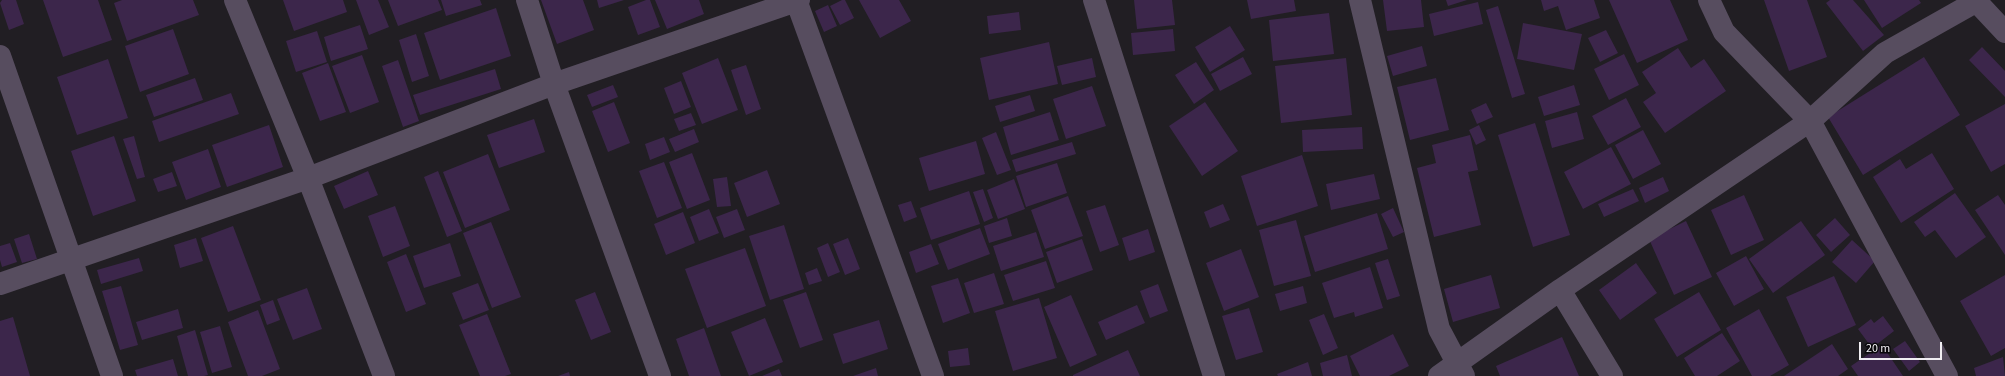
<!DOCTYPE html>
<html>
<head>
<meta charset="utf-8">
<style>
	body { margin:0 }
	#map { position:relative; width:2005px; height:376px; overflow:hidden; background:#211e23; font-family:"Source Sans 3",sans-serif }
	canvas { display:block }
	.scale { position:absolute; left:1859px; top:342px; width:83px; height:18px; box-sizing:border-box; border:2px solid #f0eef2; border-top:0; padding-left:5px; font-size:12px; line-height:14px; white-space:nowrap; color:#f0eef2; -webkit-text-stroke:3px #0a080b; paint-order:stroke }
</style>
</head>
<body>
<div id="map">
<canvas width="2005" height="376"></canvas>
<div class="scale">20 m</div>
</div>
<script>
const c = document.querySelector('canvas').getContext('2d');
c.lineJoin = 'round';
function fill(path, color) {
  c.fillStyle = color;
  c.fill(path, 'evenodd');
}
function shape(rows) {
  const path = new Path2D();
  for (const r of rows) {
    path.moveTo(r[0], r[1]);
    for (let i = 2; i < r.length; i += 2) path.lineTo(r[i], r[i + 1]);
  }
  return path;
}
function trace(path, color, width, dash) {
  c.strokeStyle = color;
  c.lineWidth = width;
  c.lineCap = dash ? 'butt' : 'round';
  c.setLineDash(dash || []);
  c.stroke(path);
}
const building = shape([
	[2,0,16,0,24,24,9,30,0,3],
	[43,0,98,0,112,40,63,57],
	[122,0,193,0,199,15,127,41,114,3],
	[283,0,343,0,347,12,294,31],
	[356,0,378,0,389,27,369,35],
	[388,0,438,0,442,10,398,26],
	[441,0,480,0,482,5,446,16],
	[541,0,583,0,594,30,557,44],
	[597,0,624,0,599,8],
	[646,0,650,0,660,27,638,35,628,7],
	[655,0,699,0,704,14,667,29],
	[842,0,845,0,854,18,840,25,830,6],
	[859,0,899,0,911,21,880,38],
	[1134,0,1172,0,1175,25,1137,29],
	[1247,0,1294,0,1296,11,1251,19],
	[1383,0,1421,0,1424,27,1387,31],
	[1446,0,1467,0,1448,6],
	[1541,0,1594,0,1600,18,1566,30,1558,6,1544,11],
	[1609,0,1670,0,1688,40,1637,63],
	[1764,0,1807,0,1827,57,1789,71],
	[1830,0,1853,0,1884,35,1863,51,1826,3],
	[1864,0,1919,0,1921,3,1882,28],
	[1478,2,1483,24,1434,36,1429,14],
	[828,5,837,26,824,32,815,11],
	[1498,6,1525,94,1512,98,1486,10],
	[496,8,511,56,440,80,424,33],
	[1019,12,1021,30,989,34,987,16],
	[1329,13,1334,54,1273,61,1269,20],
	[1523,23,1582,34,1574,70,1517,59],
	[360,25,368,49,331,61,324,37],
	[1230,26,1245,50,1210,72,1195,47],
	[173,29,189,74,140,92,125,46],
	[1173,29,1175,51,1133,55,1131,33],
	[1606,30,1618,53,1600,62,1588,38],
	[317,31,327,62,296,72,286,41],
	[416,34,429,76,412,82,399,40],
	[1049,42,1058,84,989,100,980,58],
	[1422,46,1427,66,1393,76,1387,56],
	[1982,47,2005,71,2005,97,1969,60],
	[1678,48,1691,68,1704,59,1726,91,1665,133,1643,102,1656,93,1642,72],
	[1624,54,1639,85,1609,100,1594,69],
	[362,55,379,102,350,113,332,66],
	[1243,57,1252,74,1220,91,1211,74],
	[1924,57,1960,115,1863,175,1828,117],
	[718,58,738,110,702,124,682,73],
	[1092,58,1096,77,1062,85,1057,66],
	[1346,58,1352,115,1281,123,1275,66],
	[108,59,128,118,77,135,57,77],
	[398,60,419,121,403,127,382,66],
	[1196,62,1214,90,1194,104,1175,75],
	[328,63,346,112,320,121,302,73],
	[746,65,761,109,746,115,731,70],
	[495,69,501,89,420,115,413,95],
	[195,78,203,100,154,117,146,95],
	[1436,78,1449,130,1410,140,1397,87],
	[681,81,691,107,674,114,664,88],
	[613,85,618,97,592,107,587,95],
	[1574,85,1580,105,1544,116,1538,97],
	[1092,86,1106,126,1066,139,1053,99],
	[231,93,239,114,159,142,152,121],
	[1030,95,1035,111,1000,122,995,106],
	[1626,98,1641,127,1608,145,1592,116],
	[614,102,630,143,608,152,592,111],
	[1205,102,1238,151,1202,176,1169,126],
	[1486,103,1493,117,1477,124,1471,110],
	[2005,104,2005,164,1991,172,1965,126],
	[1050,112,1059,140,1011,155,1003,127],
	[1577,112,1584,139,1552,148,1545,121],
	[691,113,696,125,679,131,674,119],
	[534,119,545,152,499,168,487,135],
	[1535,123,1570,235,1533,247,1498,135],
	[269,125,283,167,227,187,212,145],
	[1479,125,1486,140,1476,145,1469,130],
	[1362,127,1363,149,1303,152,1302,130],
	[694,129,699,142,675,152,669,139],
	[1643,130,1661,164,1633,179,1615,145],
	[996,132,1011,170,997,175,982,138],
	[1470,135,1478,170,1468,172,1481,225,1434,237,1417,168,1436,163,1432,145],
	[114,136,136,201,93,216,71,151],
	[134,136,145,177,137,179,123,139],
	[664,137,670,152,650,160,645,144],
	[976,141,985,174,929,191,919,158],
	[1072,142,1076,154,1016,172,1012,160],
	[1611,147,1631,184,1583,209,1564,172],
	[208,149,221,187,186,200,172,162],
	[692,153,710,200,687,209,669,162],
	[1932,153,1954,189,1901,223,1873,177,1900,159,1906,169],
	[488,154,510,210,465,228,443,172],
	[1302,155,1318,206,1257,226,1241,176],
	[664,162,682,208,657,218,639,171],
	[1057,163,1067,193,1026,207,1016,176],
	[767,170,780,204,747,217,734,183],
	[368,171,378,195,344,209,334,186],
	[438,171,462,231,447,237,424,177],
	[172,172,177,186,158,192,153,179],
	[1374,174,1380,199,1331,210,1326,184],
	[727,177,731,206,717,207,713,179],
	[1663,177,1669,191,1645,203,1639,188],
	[1014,179,1025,209,998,219,987,190],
	[983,189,993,218,984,222,973,192],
	[1633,189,1639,201,1604,217,1598,204],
	[969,191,980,224,931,240,920,208],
	[1955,193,1986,237,1956,258,1935,230,1925,237,1914,222],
	[1744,195,1764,240,1731,255,1711,210],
	[1998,195,2005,205,2005,255,1975,210],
	[1068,196,1083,236,1045,249,1031,210],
	[911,201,917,217,904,222,898,205],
	[1223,204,1230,220,1210,228,1204,212],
	[1105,205,1119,245,1100,252,1086,211],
	[395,206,410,246,383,257,368,216],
	[1393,208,1404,232,1393,237,1381,214],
	[709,209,719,233,699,241,690,217],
	[737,209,745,230,724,238,716,217],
	[683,212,695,243,666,255,654,224],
	[1377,213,1388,249,1315,272,1304,236],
	[1007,218,1012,236,989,243,984,226],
	[1835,218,1850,235,1831,252,1816,235],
	[1296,220,1311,276,1274,286,1259,230],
	[1686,221,1712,277,1674,295,1649,239],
	[1801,221,1825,255,1773,293,1749,259],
	[491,222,521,297,492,308,463,233],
	[784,225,804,289,770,300,749,236],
	[233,226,261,300,228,312,201,238],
	[980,228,990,254,948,270,938,244],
	[1148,229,1155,252,1129,261,1122,238],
	[1036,232,1044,257,1001,271,993,246],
	[29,234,37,259,22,263,14,239],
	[196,238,203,261,180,268,174,245],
	[848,238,860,269,845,275,833,244],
	[1082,239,1093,270,1057,283,1046,252],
	[1852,240,1875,261,1856,283,1832,262],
	[10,243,17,262,2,267,0,260,0,246],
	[450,243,461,276,424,288,413,256],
	[828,243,840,272,828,277,817,248],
	[931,244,939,264,916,273,909,252],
	[745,248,766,306,707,328,685,269],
	[1241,249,1259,297,1224,311,1206,263],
	[406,254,426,304,406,312,387,262],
	[1746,256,1764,289,1734,306,1716,273],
	[139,258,143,271,101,284,97,270],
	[1388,259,1400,296,1387,300,1375,263],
	[1046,261,1055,288,1013,301,1004,275],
	[1636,263,1657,293,1620,320,1599,290],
	[1370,267,1383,308,1355,317,1354,312,1334,318,1322,283],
	[817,268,822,281,809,285,805,273],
	[994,273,1004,304,974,313,964,283],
	[1491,275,1500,308,1453,322,1444,289],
	[2005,275,2005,348,1991,356,1960,301],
	[1834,276,1856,325,1808,347,1786,297],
	[958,278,970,313,943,323,931,286],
	[478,283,489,310,463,320,452,293],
	[1158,284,1168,311,1150,318,1140,291],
	[121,286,138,345,120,350,102,291],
	[1303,286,1307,303,1280,311,1275,294],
	[307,288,322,329,293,340,277,299],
	[595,292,611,332,591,340,575,300],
	[806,292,823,340,800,348,783,300],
	[1699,292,1721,330,1677,357,1654,319],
	[1071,295,1097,355,1070,367,1044,307],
	[1039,298,1057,358,1013,371,995,311],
	[273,300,280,320,267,325,260,305],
	[1137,305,1145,323,1106,340,1098,322],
	[1249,308,1263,352,1236,360,1222,316],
	[178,309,183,328,142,340,136,322],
	[1759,309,1789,365,1770,376,1752,376,1726,328],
	[258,310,280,369,262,376,248,376,228,322],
	[487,314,511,374,505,376,480,376,459,325],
	[1324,314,1338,348,1323,355,1309,320],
	[1883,316,1894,331,1872,348,1858,329,1871,319,1874,323],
	[13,317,30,376,0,376,0,321],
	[765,318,783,362,749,376,731,332],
	[879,320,888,349,843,364,833,334],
	[220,326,232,367,212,373,200,332],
	[704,328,721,376,689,376,676,339],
	[195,330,208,375,204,376,188,376,177,336],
	[1722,333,1740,361,1717,376,1695,376,1684,358],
	[1393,334,1409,366,1389,376,1360,376,1350,356],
	[1562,337,1579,376,1500,376,1496,366],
	[1905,341,1920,362,1909,371,1893,349],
	[1832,344,1848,369,1838,376,1784,376],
	[1882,345,1903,376,1858,376,1851,366],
	[968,348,970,365,950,367,948,351],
	[1128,350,1140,376,1073,376,1073,375],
	[1347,355,1352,376,1323,376,1320,363],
	[2003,357,2005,376,1976,376,1974,368],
	[173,359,178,376,137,376,135,370],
	[1308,362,1312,376,1278,376,1277,374],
	[876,368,878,376,853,376],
	[779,369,782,376,762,376],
	[569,372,570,376,558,376]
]);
const street = shape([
	[235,0,308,178,384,376],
	[527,0,554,84,660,376],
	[796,0,933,376],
	[1094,0,1214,376],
	[1360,0,1439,329,1464,376],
	[1709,0,1724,32,1810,121,1947,376],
	[1975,0,2005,32],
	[0,56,112,376],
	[0,284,308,178,554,84,799,0],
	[1560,290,1612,376],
	[1439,376,1560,290,1810,121,1885,53,1979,0]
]);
fill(building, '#3c264b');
trace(street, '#574d5f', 22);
</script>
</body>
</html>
